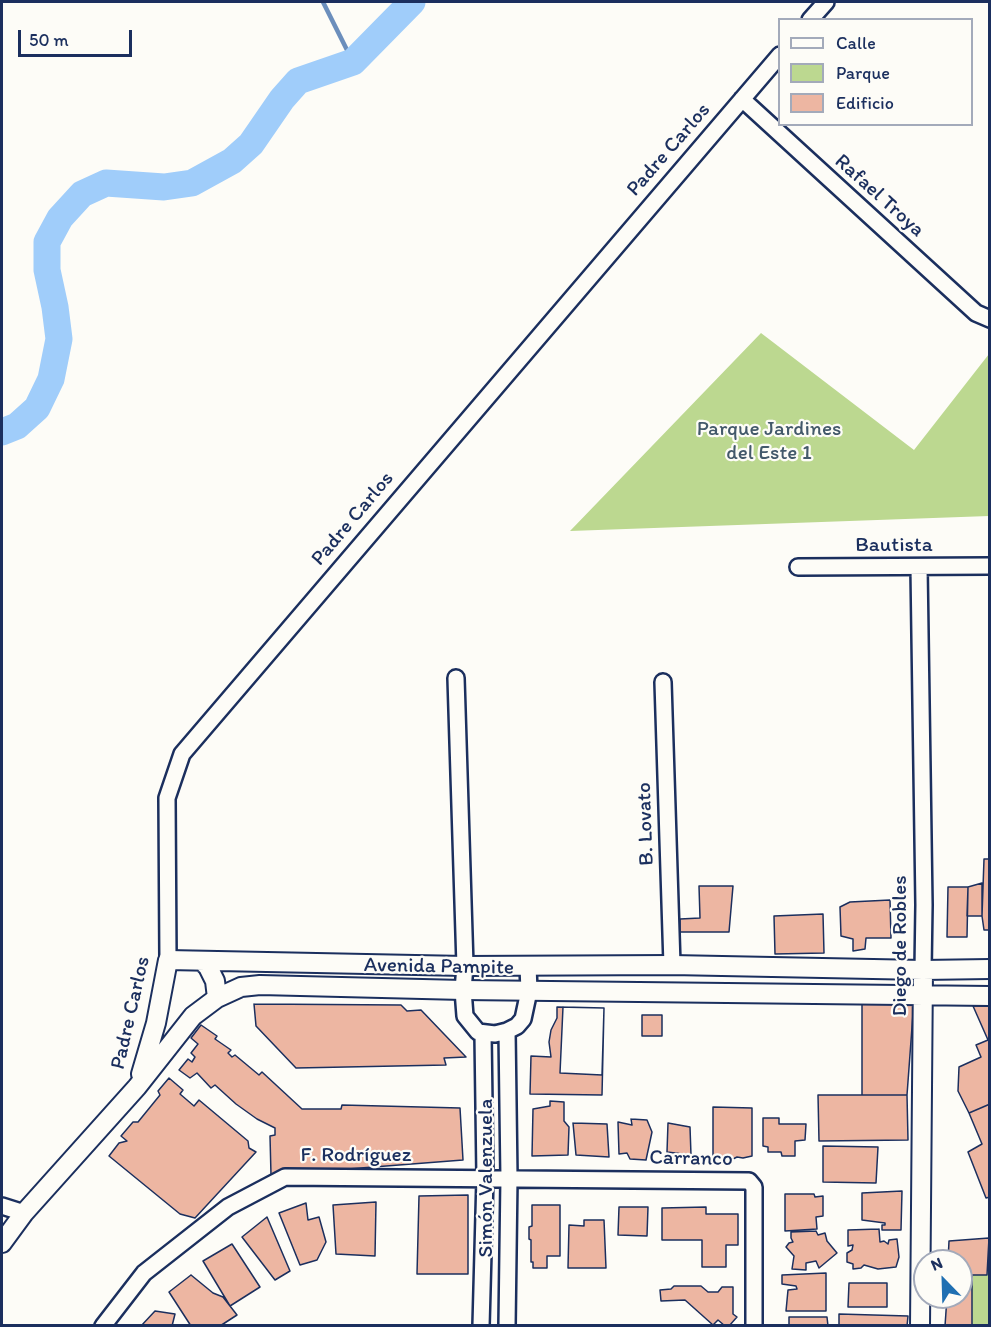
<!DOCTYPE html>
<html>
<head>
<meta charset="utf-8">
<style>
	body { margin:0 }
	#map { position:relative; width:991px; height:1327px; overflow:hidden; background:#fdfcf7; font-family:Itim,sans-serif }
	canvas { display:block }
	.frame { position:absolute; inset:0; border:3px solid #1b2f5e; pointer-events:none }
	.legend { position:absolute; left:778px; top:18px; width:195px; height:108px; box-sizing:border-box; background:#fdfcf7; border:2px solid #a3aaba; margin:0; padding:8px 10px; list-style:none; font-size:18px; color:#1b2f5e }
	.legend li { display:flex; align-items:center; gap:12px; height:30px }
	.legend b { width:30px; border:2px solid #a3aaba }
	.north { position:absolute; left:913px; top:1249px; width:60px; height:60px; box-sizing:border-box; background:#fdfcf7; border:2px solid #a3aaba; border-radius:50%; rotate:337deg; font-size:16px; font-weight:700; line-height:24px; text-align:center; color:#1b2f5e }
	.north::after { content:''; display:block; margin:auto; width:21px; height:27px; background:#1f6fb2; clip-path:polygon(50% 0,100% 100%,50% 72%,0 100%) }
	.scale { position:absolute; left:18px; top:30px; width:114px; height:27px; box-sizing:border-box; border:3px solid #1b2f5e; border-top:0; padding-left:8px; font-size:18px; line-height:21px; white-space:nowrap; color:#1b2f5e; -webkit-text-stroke:4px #fdfcf7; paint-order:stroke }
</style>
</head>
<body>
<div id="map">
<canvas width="991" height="1327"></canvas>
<div class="frame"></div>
<ul class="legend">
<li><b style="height:8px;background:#fdfcf7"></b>Calle</li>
<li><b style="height:16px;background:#bcd890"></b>Parque</li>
<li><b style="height:16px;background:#edb6a2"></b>Edificio</li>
</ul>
<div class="north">N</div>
<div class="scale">50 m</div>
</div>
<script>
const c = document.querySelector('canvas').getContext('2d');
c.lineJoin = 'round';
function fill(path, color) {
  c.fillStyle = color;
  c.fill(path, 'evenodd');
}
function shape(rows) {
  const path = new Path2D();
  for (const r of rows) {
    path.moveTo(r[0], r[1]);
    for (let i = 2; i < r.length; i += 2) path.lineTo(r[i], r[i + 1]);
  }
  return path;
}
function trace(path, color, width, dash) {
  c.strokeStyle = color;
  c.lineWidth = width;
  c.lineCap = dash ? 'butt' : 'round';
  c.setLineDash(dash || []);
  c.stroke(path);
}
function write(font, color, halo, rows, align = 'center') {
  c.font = font + ' Itim,sans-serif';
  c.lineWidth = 4.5;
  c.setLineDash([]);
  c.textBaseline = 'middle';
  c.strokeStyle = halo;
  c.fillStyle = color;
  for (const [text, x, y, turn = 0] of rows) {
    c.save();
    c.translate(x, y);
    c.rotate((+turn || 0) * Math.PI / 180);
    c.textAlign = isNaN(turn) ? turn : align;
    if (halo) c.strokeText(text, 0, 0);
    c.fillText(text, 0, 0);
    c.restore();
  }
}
const green = shape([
	[761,333,914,450,989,354,989,516,570,531],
	[988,1252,989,1252,989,1325,972,1325,972,1275,987,1275]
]);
const stream = shape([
	[323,2,353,62]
]);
const river = shape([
	[2,432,17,426,37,408,51,379,59,339,55,307,47,270,47,242,60,218,82,194,106,183,164,187,192,183,232,161,251,144,282,99,298,81,353,62,412,2]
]);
const building = shape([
	[984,859,990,859,990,930,984,930,982,916,984,859],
	[982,883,982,916,967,916,968,887,982,883],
	[699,886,733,886,729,932,680,932,680,919,700,918,699,886],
	[948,887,968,887,967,937,947,937,948,887],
	[890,900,891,938,866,938,865,949,853,951,853,939,841,936,840,907,850,902,890,900],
	[823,914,824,953,775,954,774,916,823,914],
	[862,998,914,1000,907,1095,862,1095,862,998],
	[254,1004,401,1005,407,1011,421,1010,466,1057,444,1058,446,1065,296,1068,256,1026,254,1004],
	[973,1006,990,1006,990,1104,969,1113,958,1091,959,1067,981,1057,976,1045,988,1040,973,1006],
	[557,1007,604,1008,602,1095,530,1094,531,1056,551,1057,549,1042,551,1030,557,1018,557,1007],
	[563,1007,604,1008,602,1075,560,1073,563,1007],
	[642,1015,662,1015,662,1036,642,1036,642,1015],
	[201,1025,217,1036,215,1039,231,1050,228,1053,232,1057,235,1055,259,1075,262,1072,302,1109,341,1109,342,1105,460,1108,463,1160,271,1175,270,1136,275,1135,275,1128,257,1119,236,1104,215,1085,211,1088,197,1073,190,1078,179,1070,188,1059,192,1062,195,1057,191,1053,198,1044,191,1038,201,1025],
	[169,1078,183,1090,180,1094,194,1106,199,1100,248,1141,249,1148,256,1152,195,1218,180,1214,109,1156,119,1143,127,1141,121,1136,133,1122,138,1122,160,1095,158,1091,169,1078],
	[818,1095,907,1095,908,1140,819,1141,818,1095],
	[550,1101,564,1102,564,1121,569,1127,568,1155,532,1156,533,1109,550,1106,550,1101],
	[990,1104,990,1197,986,1198,968,1152,982,1144,969,1113,990,1104],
	[713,1107,752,1108,752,1156,743,1158,737,1157,731,1160,725,1157,719,1160,713,1157,713,1107],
	[763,1118,779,1118,779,1124,806,1124,805,1140,795,1141,795,1156,782,1156,781,1152,768,1152,768,1147,763,1146,763,1118],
	[631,1119,647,1120,652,1132,646,1160,630,1159,627,1153,619,1154,618,1122,632,1125,631,1119],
	[573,1123,607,1124,609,1157,576,1155,573,1123],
	[668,1123,690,1127,691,1155,667,1152,668,1123],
	[823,1146,878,1147,876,1183,823,1182,823,1146],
	[902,1191,901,1230,882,1230,882,1225,885,1225,885,1223,862,1220,862,1193,902,1191],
	[785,1194,814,1194,815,1197,823,1196,823,1216,816,1217,817,1229,785,1231,785,1194],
	[468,1195,468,1274,417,1274,419,1196,468,1195],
	[376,1202,375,1256,336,1254,333,1205,376,1202],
	[306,1203,308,1220,319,1217,326,1242,317,1260,300,1265,279,1213,306,1203],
	[532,1205,560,1205,560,1256,547,1256,547,1268,533,1268,533,1262,531,1262,531,1240,529,1239,529,1227,532,1226,532,1205],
	[619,1207,648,1207,647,1236,618,1235,619,1207],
	[706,1207,706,1214,738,1214,738,1245,726,1245,726,1267,702,1267,702,1240,662,1240,662,1208,706,1207],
	[267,1217,290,1271,275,1280,242,1237,267,1217],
	[584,1220,604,1220,606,1268,568,1268,569,1225,584,1226,584,1220],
	[879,1229,880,1242,884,1241,888,1244,889,1240,897,1239,899,1257,896,1267,878,1269,864,1265,861,1268,853,1269,853,1264,847,1262,847,1253,852,1250,853,1245,848,1246,848,1230,879,1229],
	[816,1231,818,1235,825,1233,827,1241,837,1253,819,1268,816,1261,806,1263,806,1270,792,1269,794,1256,786,1247,789,1243,793,1242,791,1238,791,1232,816,1231],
	[989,1238,987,1275,972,1275,972,1326,945,1326,947,1297,961,1297,961,1261,948,1261,949,1241,989,1238],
	[232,1244,260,1287,230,1306,203,1261,232,1244],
	[826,1273,826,1311,786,1311,788,1290,797,1289,796,1286,782,1284,782,1275,826,1273],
	[191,1275,213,1293,223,1297,237,1315,220,1326,191,1326,169,1292,191,1275],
	[849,1283,887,1283,887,1307,848,1307,849,1283],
	[674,1286,701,1286,708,1292,718,1292,722,1287,733,1287,733,1314,737,1317,729,1326,725,1326,718,1320,713,1325,685,1300,661,1301,660,1290,671,1289,674,1286],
	[155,1311,175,1314,172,1326,141,1326,155,1311],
	[839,1314,908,1316,907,1326,839,1326,839,1314],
	[789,1317,827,1317,828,1326,789,1326,789,1317]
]);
const minor = shape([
	[810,20,826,2],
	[742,99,976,313,990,319],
	[798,567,990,566],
	[919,567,924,905,923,970],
	[456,678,465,966,463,990,465,1016,478,1032,495,1034,507,1031,517,1026,523,1019,529,991,528,966],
	[663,682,672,965],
	[168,960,167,798,182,754,780,55],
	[2,1206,24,1213],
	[103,1326,144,1273,228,1207,285,1177,749,1181,754,1187,754,1326],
	[481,1326,485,1177,483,1034],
	[507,1326,509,1178,507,1031]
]);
const tertiary = shape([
	[202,961,208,967,215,981,217,998],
	[141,1074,156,1023,168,960,465,966,672,965,923,970,990,969],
	[2,1243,24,1213,137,1087,193,1016,217,998,241,987,260,985,463,990,990,996],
	[920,1326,923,970]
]);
const streetNames = [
	["Padre Carlos",669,150,-49],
	["Rafael Troya",879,196,42],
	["Padre Carlos",353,519,-50],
	["Bautista",894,546],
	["B. Lovato",646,824,-92],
	["Diego de Robles",901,946,-90],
	["Avenida Pampite",439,967,1],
	["Padre Carlos",131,1013,-77],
	["F. Rodríguez",356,1156],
	["Carranco",691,1159,1],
	["Simón Valenzuela",487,1178,-90]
];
const parkNames = [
	["Parque Jardines",769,430],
	["del Este 1",769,454]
];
fill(green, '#bcd890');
trace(stream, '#6b8ebc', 4.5);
trace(river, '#a0cdfa', 27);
fill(building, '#edb6a2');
trace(building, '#1b2f5e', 1.5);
trace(minor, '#1b2f5e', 20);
trace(tertiary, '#1b2f5e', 22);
trace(minor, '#fdfcf7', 15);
trace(tertiary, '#fdfcf7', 18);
write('21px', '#1b2f5e', '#fdfcf7', streetNames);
write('21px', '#43596a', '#fdfcf7', parkNames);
</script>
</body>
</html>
